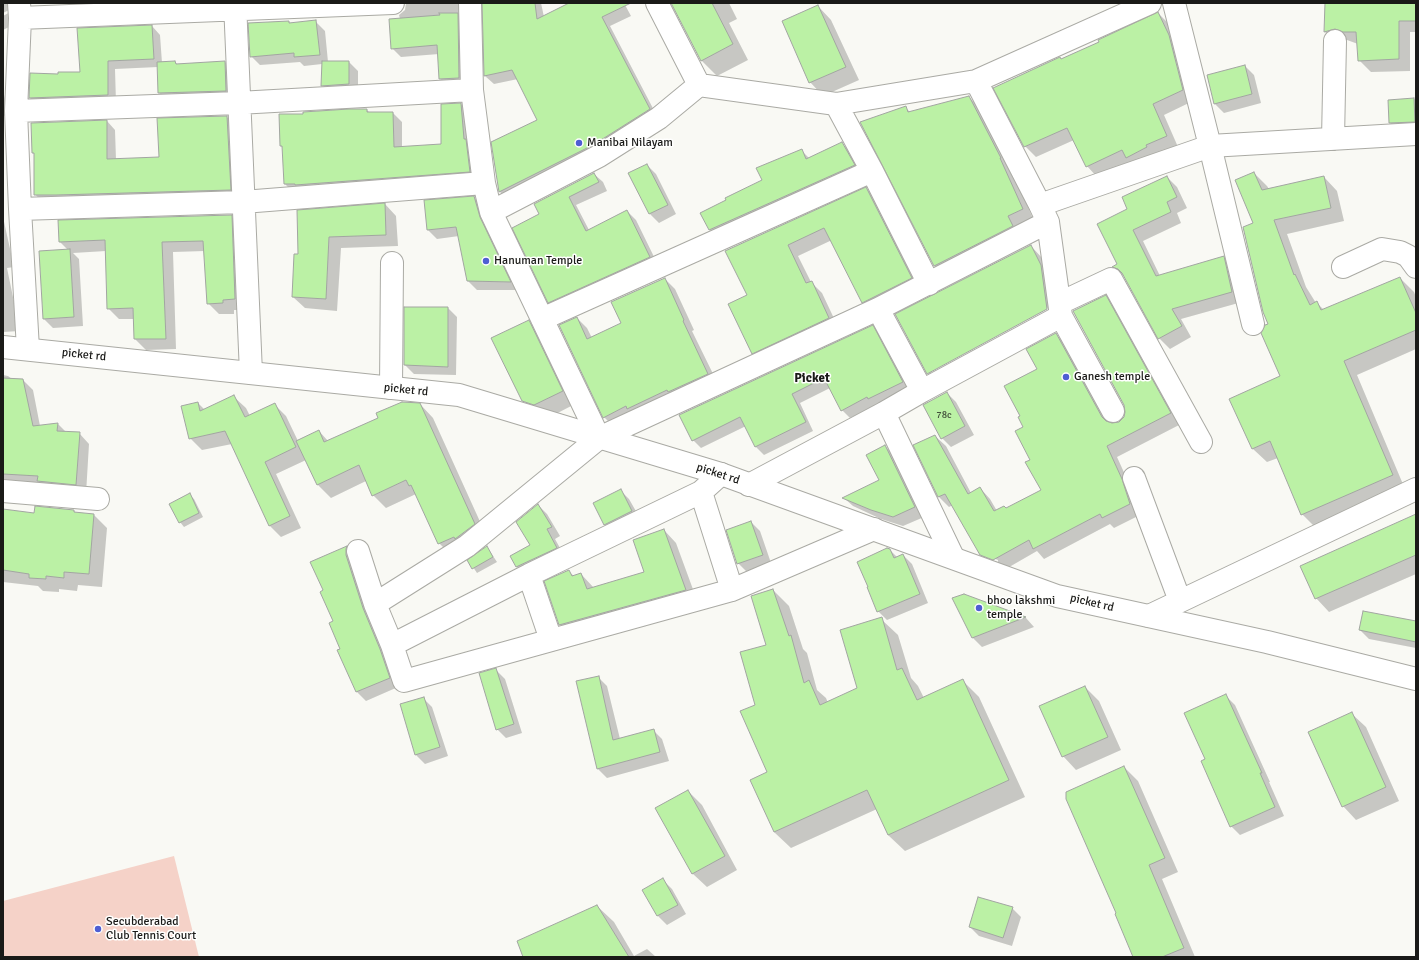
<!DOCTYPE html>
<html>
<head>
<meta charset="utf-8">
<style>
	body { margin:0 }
	#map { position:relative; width:1419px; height:960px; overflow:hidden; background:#f9f9f4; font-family:Signika,sans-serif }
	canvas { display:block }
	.frame { position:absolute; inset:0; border:4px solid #1a1a18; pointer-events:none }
</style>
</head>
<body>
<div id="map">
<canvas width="1419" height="960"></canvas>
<div class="frame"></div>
</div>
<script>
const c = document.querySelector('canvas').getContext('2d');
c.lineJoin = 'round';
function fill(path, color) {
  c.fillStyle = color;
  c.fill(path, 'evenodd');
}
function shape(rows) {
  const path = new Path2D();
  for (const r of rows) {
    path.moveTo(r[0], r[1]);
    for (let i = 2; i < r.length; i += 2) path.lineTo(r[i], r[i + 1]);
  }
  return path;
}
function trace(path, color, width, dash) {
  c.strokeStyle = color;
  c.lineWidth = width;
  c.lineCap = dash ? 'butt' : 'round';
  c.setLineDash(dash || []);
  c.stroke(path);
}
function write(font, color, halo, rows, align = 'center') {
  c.font = font + ' Signika,sans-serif';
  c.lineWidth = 3;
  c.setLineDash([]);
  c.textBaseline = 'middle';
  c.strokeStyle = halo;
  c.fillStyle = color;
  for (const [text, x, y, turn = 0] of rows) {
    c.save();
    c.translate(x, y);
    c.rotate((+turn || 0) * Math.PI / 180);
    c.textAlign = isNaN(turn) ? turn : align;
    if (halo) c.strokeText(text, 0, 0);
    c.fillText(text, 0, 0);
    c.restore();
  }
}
const green = shape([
	[174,856,199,957,3,957,3,901]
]);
const shadow = shape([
	[3,3,17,3,17,23,3,30,3,16,12,11,11,9,3,13],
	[406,3,470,3,467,86,449,88,440,79,439,54,401,57,392,48,400,19,399,15,405,10],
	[484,3,541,3,544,17,571,3,624,3,631,16,610,26,658,118,509,200,500,192,492,143,538,120,518,79,494,84,485,76],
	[672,3,729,3,737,19,729,23,748,60,717,76,702,61],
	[1326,3,1416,3,1416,32,1410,32,1410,71,1371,72,1359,60,1358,44,1347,40,1337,43,1325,32],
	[818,6,831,20,859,80,823,96,810,82],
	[1158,13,1169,24,1193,101,1164,115,1178,147,1138,168,1131,162,1097,177,1087,166,1074,140,1036,157,1025,146,1062,60],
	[289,22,291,24,316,22,325,31,328,62,349,62,358,71,358,93,331,94,322,85,322,64,304,66,300,62,260,65,251,56],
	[152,26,160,35,162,63,175,62,178,65,225,62,234,71,235,100,168,102,159,93,158,67,115,69,116,103,38,106,30,98,59,75,81,73],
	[1245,66,1254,75,1261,103,1224,113,1215,104],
	[3,89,8,115,3,116],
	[969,97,981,109,1012,170,1034,221,947,278,935,266,861,122,906,108,911,113],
	[1416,99,1416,135,1404,136,1390,123,1389,101],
	[461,104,470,113,478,180,294,193,285,184,283,148,281,146,304,115,367,110,370,113,393,113,402,122,402,147,442,145],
	[227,117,236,126,239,198,43,203,35,194,35,155,33,153,32,124,107,121,115,130,116,160,160,158],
	[842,144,851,152,862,174,718,238,710,230,702,213,763,181,801,150,810,159],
	[647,165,656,174,676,214,659,223,650,214,630,174],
	[1254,173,1267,186,1269,189,1324,177,1337,191,1344,221,1287,234,1306,287,1316,303,1317,303,1324,310,1400,278,1414,292,1416,297,1416,349,1357,375,1405,489,1316,528,1302,514,1278,458,1267,462,1253,449,1231,399,1282,376,1270,324,1255,223],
	[594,174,603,182,607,191,576,205,589,230,627,211,636,220,658,265,558,311,549,302,540,215],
	[1167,177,1177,187,1187,208,1177,213,1181,223,1143,241,1160,276,1223,257,1234,268,1242,302,1181,319,1191,337,1170,349,1159,338,1125,277,1114,267,1119,265,1129,209],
	[866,188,877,199,922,289,873,313,863,302,832,240,798,256,811,282,822,293,839,329,763,364,753,353,748,295,726,251],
	[474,197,483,206,519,290,477,290,468,281,459,236,437,239,428,230],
	[385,204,396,216,398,246,341,248,337,311,305,308,293,297,299,255,298,211],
	[231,216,242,227,246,310,234,310,234,314,219,314,208,303,205,251,173,252,176,349,146,350,135,339,135,319,119,319,108,308,106,251,73,253,79,259,83,326,53,328,44,319,68,250,60,242],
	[3,217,14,267,7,268,20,331,3,332],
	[1031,246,1043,259,1060,322,940,386,928,373],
	[1051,306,1052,308,931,373,931,371],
	[665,279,675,289,694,330,692,331,718,384,614,427,604,417,577,318,587,328,592,338,623,324],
	[1106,296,1116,307,1181,424,1117,457,1132,490,1140,515,1114,528,1110,524,1044,559,1037,551,1004,570,991,565,980,554,953,505,949,507,939,497,915,446,935,436,946,446,971,493,980,488,990,499,997,511,1006,509,1042,491,1031,460,1021,416,1038,369,1056,334,1066,345,1110,424,1119,423,1124,418,1126,412],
	[985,555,998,560,998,562,985,558],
	[448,308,457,317,456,375,414,374,405,365],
	[529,321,542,335,575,404,548,418,537,414,523,400],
	[872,326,881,335,911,391,876,405,850,418,842,410,830,388,800,403,813,431,764,455,756,447,746,426,701,448,693,440],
	[3,375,8,376,12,379,23,380,33,390,40,426,58,424,66,432,79,433,89,444,86,494,3,484],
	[947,393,956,402,974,435,951,447,942,438],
	[234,397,246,408,250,416,274,404,286,416,298,441,319,431,328,441,420,404,433,418,487,537,452,556,439,543,416,494,386,508,373,495,366,481,331,498,318,485,306,460,276,474,301,528,281,537,269,525,232,444,202,450,190,438,198,403,205,410],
	[885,446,894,455,924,517,903,526,881,519,853,506,844,498,880,480],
	[620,490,629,499,641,520,614,533,605,524],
	[189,494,194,499,203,517,184,527,180,522],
	[538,505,547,514,560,536,555,539,565,557,526,576,517,567,511,556,532,545],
	[3,510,35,514,73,510,76,513,94,515,107,528,102,587,78,585,77,591,59,589,59,592,43,591,38,586,3,582],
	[1416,517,1416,574,1329,612,1316,598],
	[751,522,760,531,771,563,747,572,738,563],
	[664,530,676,543,698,603,573,637,560,624,568,571,574,576,581,574,594,588,645,572],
	[347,547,356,556,398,687,366,701,357,692,339,650,341,649,334,622,324,591,312,563],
	[487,547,497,562,477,573,469,561],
	[889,549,898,558,903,555,912,564,928,603,887,620,878,611],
	[773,590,789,606,803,649,807,653,817,690,826,698,828,703,859,689,881,619,898,635,911,678,918,686,924,698,963,681,979,697,1025,797,905,851,888,835,877,809,791,848,774,832,769,772,756,706,768,645],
	[964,595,1026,618,1034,627,982,647,973,638,953,599],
	[1416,622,1416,648,1369,639,1360,630],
	[496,670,505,679,522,733,506,738,497,729],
	[598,677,607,686,620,739,653,730,662,739,669,761,607,778,598,769],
	[1085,687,1099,701,1121,750,1076,770,1063,756],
	[1226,696,1235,705,1270,782,1269,782,1284,816,1240,835,1231,826,1206,759],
	[423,698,432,707,448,756,425,764,416,755],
	[1352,714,1366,727,1399,801,1356,820,1343,806],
	[1124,767,1138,781,1178,872,1162,879,1195,957,1134,957],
	[688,791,702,805,737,870,707,887,693,874,657,808],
	[663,880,672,889,686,914,667,925,658,916,644,890],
	[597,906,614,922,634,956,647,949,656,957,525,957],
	[1012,908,1021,917,1012,946,979,936,970,927]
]);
const building = shape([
	[482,3,535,3,537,19,569,3,631,3,602,17,650,109,593,145,499,192,491,142,537,120,512,70,484,76,482,3],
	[671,3,712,3,733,44,701,61,671,3],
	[1325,3,1416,3,1416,21,1399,21,1399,59,1358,61,1356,32,1343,32,1335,29,1324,32,1325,3],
	[818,5,846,67,809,83,782,21,818,5],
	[1158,12,1169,35,1183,90,1153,104,1167,136,1146,145,1147,147,1126,158,1122,150,1086,167,1067,128,1024,147,993,88,1060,57,1061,59,1099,42,1098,40,1158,12],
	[439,13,458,13,459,78,439,79,437,45,391,49,389,19,440,15,439,13],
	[316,20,320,55,294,57,294,53,250,57,248,23,289,21,289,23,316,20],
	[152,25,154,59,108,61,108,95,29,98,30,73,58,74,58,72,80,72,77,28,152,25],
	[175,61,176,64,225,61,226,91,158,93,157,62,175,61],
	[322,61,349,61,349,84,321,86,322,61],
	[1245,65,1252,94,1214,104,1207,75,1245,65],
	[969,96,1001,158,1000,158,1023,209,1008,216,1013,226,934,266,860,122,906,106,908,112,969,96],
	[1414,98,1415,122,1389,123,1388,100,1414,98],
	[461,103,464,139,466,139,470,172,295,185,295,184,284,184,282,146,280,146,279,114,303,114,303,112,349,109,367,109,367,112,393,112,394,147,441,144,441,104,461,103],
	[227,116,231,190,56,195,34,195,34,153,32,153,31,123,107,120,107,159,159,157,157,118,227,116],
	[842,142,855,165,709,230,700,213,726,200,725,198,762,180,756,168,802,149,806,159,842,142],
	[647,164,668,205,649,214,628,173,647,164],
	[1254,172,1262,190,1324,176,1331,208,1274,220,1294,275,1295,274,1310,305,1317,301,1321,310,1400,277,1416,313,1416,330,1344,361,1393,475,1301,515,1270,441,1252,449,1229,399,1280,376,1261,333,1265,325,1268,324,1263,312,1243,227,1253,223,1235,180,1254,172],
	[594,173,599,182,569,197,586,231,627,210,650,257,548,303,512,228,539,214,534,204,594,173],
	[1167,176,1177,197,1167,202,1171,212,1133,230,1156,276,1224,256,1232,292,1172,309,1182,326,1158,339,1122,273,1118,269,1112,267,1117,264,1097,224,1127,209,1122,197,1167,176],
	[866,187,912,278,862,303,824,228,788,245,806,283,812,281,829,318,752,354,728,304,747,295,725,251,866,187],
	[474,196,480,217,511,282,467,281,456,227,427,230,424,200,474,196],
	[385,203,386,235,329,237,326,299,292,297,294,254,298,254,297,210,385,203],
	[232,215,235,299,223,300,223,303,207,304,203,241,162,242,166,339,134,339,133,308,107,309,105,240,59,242,58,220,232,215],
	[1031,245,1041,265,1047,309,927,374,895,314,1031,245],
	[70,249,74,317,43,319,39,251,70,249],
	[665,278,684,320,683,321,708,374,668,392,667,390,627,409,626,406,603,418,559,325,577,317,587,339,621,323,611,302,665,278],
	[1106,295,1171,413,1107,446,1122,479,1130,504,1102,518,1100,514,1033,549,1029,540,993,560,980,555,945,494,938,497,913,445,935,435,968,494,980,487,994,511,1004,506,1006,508,1041,490,1025,462,1030,460,1015,431,1023,427,1018,417,1020,416,1004,386,1037,369,1026,349,1056,333,1102,417,1106,421,1112,423,1119,422,1124,417,1125,412,1124,405,1073,311,1106,295],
	[404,307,448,307,448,367,404,365,404,307],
	[529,320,563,391,534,405,522,401,491,338,529,320],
	[873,325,903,382,868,399,867,397,841,411,824,378,792,394,806,422,755,447,740,417,692,441,679,415,873,325],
	[3,378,23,379,33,426,58,423,57,431,80,432,76,485,37,481,38,476,3,474,3,378],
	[947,392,965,426,941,439,923,405,947,392],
	[234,395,245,417,275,403,296,447,265,462,290,516,269,526,225,431,189,439,181,406,198,402,200,411,234,395],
	[402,402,420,403,475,524,455,539,454,537,438,544,411,485,409,486,406,480,372,496,359,465,317,485,296,441,319,430,324,442,378,418,376,413,402,402],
	[885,445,915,507,893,517,871,510,842,498,879,480,866,455,885,445],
	[621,489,632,511,604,525,593,503,621,489],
	[190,493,199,513,179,523,169,504,190,493],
	[538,504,552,527,547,529,557,548,516,567,510,556,530,545,516,522,538,504],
	[35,506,74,510,74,512,94,514,89,574,64,572,64,578,46,576,46,579,29,578,29,574,3,570,3,509,34,513,35,506],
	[1416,514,1416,555,1315,599,1300,566,1416,514],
	[751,521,763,555,737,564,726,530,751,521],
	[664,529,686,590,559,625,544,581,569,570,572,576,581,573,587,589,644,572,633,540,664,529],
	[347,546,346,549,346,555,363,608,380,649,390,678,356,692,337,650,340,649,329,623,333,621,320,592,323,590,310,562,347,546],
	[487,546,493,557,472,569,467,560,487,546],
	[887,548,890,549,894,558,903,554,920,594,877,612,867,587,868,587,857,562,887,548],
	[773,589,789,636,791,635,804,683,809,680,820,705,857,688,840,630,882,617,897,670,902,668,917,700,963,679,1009,780,888,835,867,790,774,832,750,780,767,772,740,711,755,705,740,652,766,645,751,596,773,589],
	[964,594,1026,617,972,638,952,598,964,594],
	[1363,611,1416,621,1416,642,1359,630,1363,611],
	[496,668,514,724,496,730,479,673,496,668],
	[599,676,613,740,654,729,660,752,597,769,576,681,599,676],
	[1085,686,1108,737,1062,757,1039,706,1085,686],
	[1226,694,1262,773,1260,773,1275,807,1230,827,1201,761,1205,759,1184,713,1226,694],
	[424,697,440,747,415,755,400,704,424,697],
	[1352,712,1386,787,1342,807,1308,732,1352,712],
	[1124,766,1165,858,1149,865,1184,948,1162,957,1133,957,1115,914,1116,913,1066,799,1066,792,1124,766],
	[688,790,725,856,692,874,655,808,688,790],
	[663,878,678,905,657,916,642,890,663,878],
	[978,897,1013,907,1003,938,969,927,978,897],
	[597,905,629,957,523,957,517,941,597,905]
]);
const minor = shape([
	[19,3,20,18,16,111,20,209,28,349],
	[235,3,251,373],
	[470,3,472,90],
	[1174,3,1210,146,1253,324],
	[20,18,393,3],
	[976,81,1040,205],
	[699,85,836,104,976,81,1150,3],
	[836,104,872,171,929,284],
	[16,111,238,103,472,90,484,183,491,212,599,156,659,118,699,85,657,3],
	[1333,139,1335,41],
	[20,209,243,202,484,183],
	[491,212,599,438],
	[1343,267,1382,249,1400,252,1408,256,1416,267],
	[1060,303,1111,279,1201,442],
	[878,309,922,391],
	[1061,316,1113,411],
	[542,319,872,171],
	[391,388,392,263],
	[884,413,953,557],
	[1134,478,1180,601],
	[749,485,884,413,922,391,1061,316,1048,222],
	[3,491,98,499],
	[701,492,732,590],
	[874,529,732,590,404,681,392,645,375,604,467,546,599,438,878,309,1048,222,1040,205,1210,146,1416,134],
	[358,551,375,604],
	[529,575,551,640],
	[1149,616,1416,489],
	[392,645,529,575,701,492,721,474]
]);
const tertiary = shape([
	[3,347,459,395,721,474,1057,596,1267,642,1416,679]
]);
const markers = [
	[579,143,4,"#4e5ed3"],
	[486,261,4,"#4e5ed3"],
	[1066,377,4,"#4e5ed3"],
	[979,608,4,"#4e5ed3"],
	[98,929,4,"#4e5ed3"]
];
const numberNames = [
	["78c",944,415]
];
const poiNames = [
	["Manibai Nilayam",587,143],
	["Hanuman Temple",494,261],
	["Ganesh temple",1074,377],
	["bhoo lakshmi",987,601],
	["temple",987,615],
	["Secubderabad",106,922],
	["Club Tennis Court",106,936]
];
const streetNames = [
	["picket rd",84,355,6],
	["picket rd",406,390,6],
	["picket rd",718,474,18],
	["picket rd",1092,603,13]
];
const neighbourhoodNames = [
	["Picket",812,379]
];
fill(green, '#f5d2c8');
fill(shadow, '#0003');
fill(building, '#bbf1a5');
trace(building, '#a2a5a1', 1);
trace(minor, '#aaaaa4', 24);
trace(tertiary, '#aaaaa4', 24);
trace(minor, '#fff', 22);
trace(tertiary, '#fff', 22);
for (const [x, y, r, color] of markers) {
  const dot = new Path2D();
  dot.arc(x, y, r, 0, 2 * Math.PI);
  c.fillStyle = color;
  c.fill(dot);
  trace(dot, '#fffffe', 1.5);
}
write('10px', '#42503b', null, numberNames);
write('12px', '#1a1a18', '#fffffe', poiNames, 'left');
write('12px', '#1a1a18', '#fffffe', streetNames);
write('bold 13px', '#1a1a18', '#fffffe', neighbourhoodNames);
</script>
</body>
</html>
